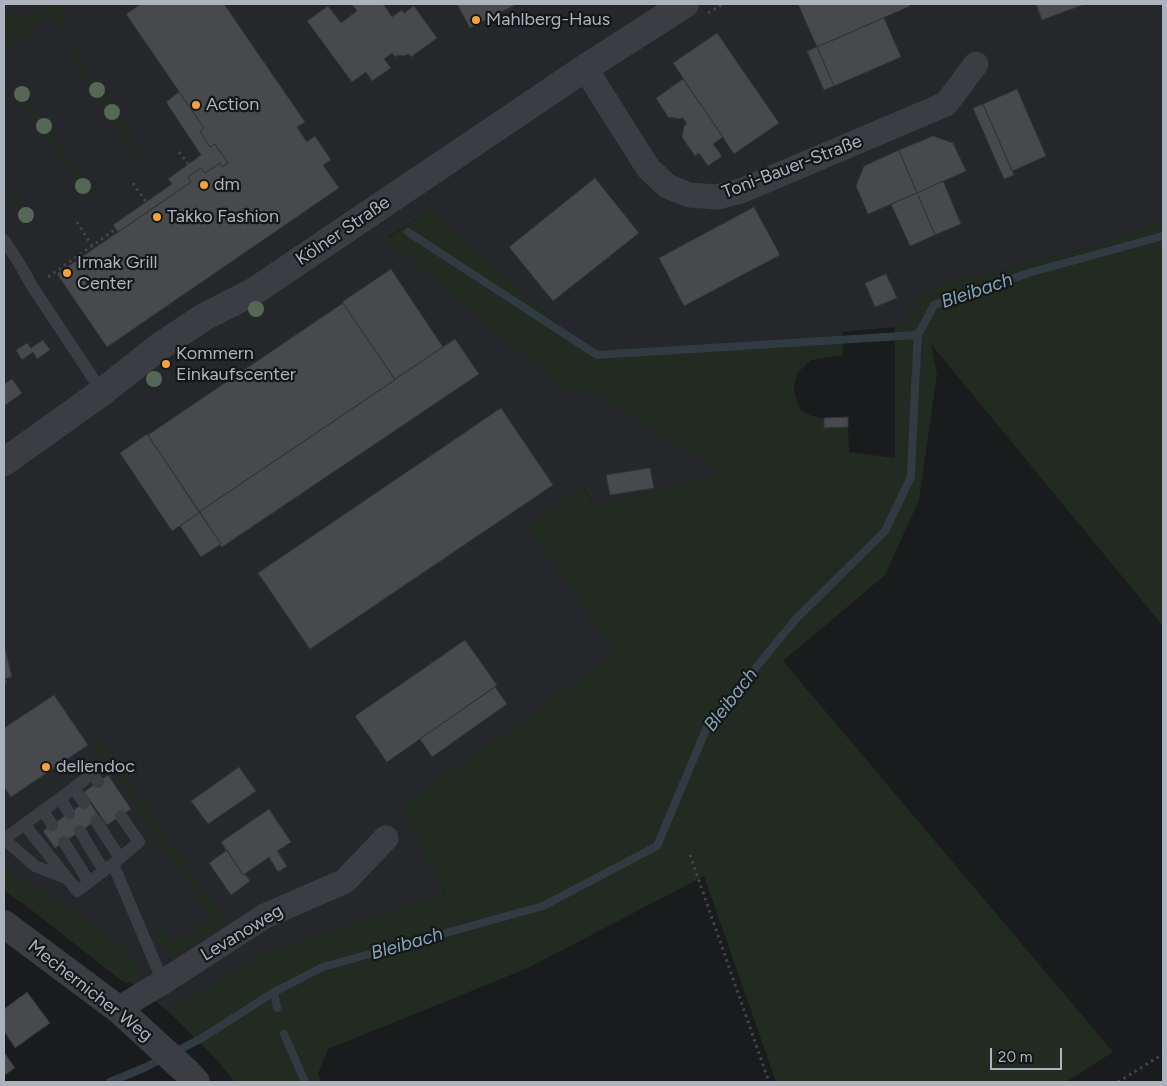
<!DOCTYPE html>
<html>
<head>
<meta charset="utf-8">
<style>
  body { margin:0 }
  #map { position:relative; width:1167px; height:1086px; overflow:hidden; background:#1a1b1d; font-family:Figtree,sans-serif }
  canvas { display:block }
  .frame { position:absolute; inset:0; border:5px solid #adb3bc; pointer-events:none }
  .scale { position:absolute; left:990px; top:1048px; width:72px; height:22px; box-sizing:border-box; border:2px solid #adb3bc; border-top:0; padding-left:6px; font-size:15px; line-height:18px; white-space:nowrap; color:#adb3bc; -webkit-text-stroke:4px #151618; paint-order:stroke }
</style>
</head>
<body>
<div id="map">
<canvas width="1167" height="1086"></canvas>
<div class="frame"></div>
<div class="scale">20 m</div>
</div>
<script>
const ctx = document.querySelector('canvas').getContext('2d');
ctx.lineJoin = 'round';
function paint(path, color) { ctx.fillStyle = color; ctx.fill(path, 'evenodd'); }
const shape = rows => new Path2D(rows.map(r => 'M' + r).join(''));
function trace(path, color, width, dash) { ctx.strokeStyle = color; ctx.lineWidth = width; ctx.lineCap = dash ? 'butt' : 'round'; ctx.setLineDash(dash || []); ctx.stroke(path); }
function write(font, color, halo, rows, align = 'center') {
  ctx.font = font + ' Figtree,sans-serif'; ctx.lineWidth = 4.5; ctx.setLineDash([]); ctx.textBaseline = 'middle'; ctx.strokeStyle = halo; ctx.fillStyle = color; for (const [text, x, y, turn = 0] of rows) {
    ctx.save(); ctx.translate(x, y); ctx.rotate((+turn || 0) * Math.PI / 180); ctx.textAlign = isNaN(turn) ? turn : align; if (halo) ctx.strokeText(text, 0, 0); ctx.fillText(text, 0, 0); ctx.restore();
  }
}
const built = shape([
  [4,4,1163,4,1163,221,1091,247,932,288,895,327,842,332,597,360,430,209,387,238,563,389,597,395,724,473,595,507,583,487,616,654,403,805,445,895,256,957,169,1012,4,886]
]);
const green = shape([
  [43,4,61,4,64,7,64,26,63,28,62,29,52,15,4,49,4,18,44,13],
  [74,52,144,156,140,160,69,55],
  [21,88,36,111,92,192,87,196,36,122,15,92],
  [4,178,38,229,34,232,4,187],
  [430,209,597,360,842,332,843,355,811,360,797,373,794,385,795,396,800,409,811,416,824,418,825,428,848,427,849,452,895,458,895,327,932,288,1091,247,1163,221,1163,626,931,344,937,374,919,500,885,575,783,661,1113,1052,1066,1082,776,1082,704,876,528,968,328,1049,318,1074,322,1082,235,1082,217,1060,169,1012,256,957,445,895,403,805,616,654,527,525,582,487,595,507,723,473,597,395,563,389,387,239],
  [100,738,226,923,171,959,153,931,161,925,173,942,212,917,157,837,147,843,146,842,146,840,155,834,104,758,88,745],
  [4,862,14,874,41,891,55,897,122,946,137,966,140,979,127,983,123,982,29,908,4,891]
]);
const stream = shape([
  [408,232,597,355,918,335],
  [274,992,277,1008],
  [284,1034,305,1082],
  [110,1082,146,1067,202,1038,274,992,323,967,543,906,657,846,707,727,795,620,885,531,911,477,915,387,918,335,934,305,1032,272,1163,236]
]);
const building = shape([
  [141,4,224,4,305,122,297,127,307,142,315,136,331,160,323,165,339,188,107,347,57,274,191,182,188,177,201,168,205,173,220,163,222,167,228,163,215,144,210,147,200,131,204,128,126,14,141,4],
  [352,4,383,4,392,17,402,10,404,13,414,6,437,38,411,57,409,54,403,56,398,55,395,57,392,53,384,59,391,68,372,81,366,72,352,82,307,21,328,6,341,23,357,11,352,4],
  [457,4,517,4,470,28,457,4],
  [798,4,910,4,910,6,817,47,798,4],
  [1036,4,1085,4,1042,20,1036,4],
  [884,18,901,57,834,86,817,47,884,18],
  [717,33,779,123,734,154,673,63,717,33],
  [817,47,834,86,824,90,807,51,817,47],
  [683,79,723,137,713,144,722,156,708,166,699,153,695,156,682,137,684,126,687,124,682,117,680,119,668,117,656,98,683,79],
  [1017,89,1046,156,1012,171,983,104,1017,89],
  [179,92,204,128,200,131,210,147,215,144,228,163,222,167,220,163,205,173,201,168,188,177,191,182,118,232,113,225,172,184,168,179,201,155,166,102,179,92],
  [983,104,1014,175,1004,179,973,108,983,104],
  [933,136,953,143,966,171,917,193,899,150,933,136],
  [899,150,917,193,868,214,856,186,864,166,899,150],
  [595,178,639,233,553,301,509,247,595,178],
  [943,181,961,224,935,235,917,193,943,181],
  [917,193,935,235,910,246,891,204,917,193],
  [754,207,780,255,684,306,659,258,754,207],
  [391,269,443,347,395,379,342,302,391,269],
  [886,274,897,298,875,307,865,283,886,274],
  [343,303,395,380,199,512,148,435,343,303],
  [455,339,479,374,222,547,220,545,221,544,199,512,455,339],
  [43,340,50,350,37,359,33,352,22,360,16,350,27,343,31,348,43,340],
  [12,379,22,393,4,406,4,384,12,379],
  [501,408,553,485,310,649,258,573,501,408],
  [848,417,848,427,824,428,824,418,848,417],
  [147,434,200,512,172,531,120,453,147,434],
  [650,468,654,488,610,495,606,475,650,468],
  [200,512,221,544,201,557,180,526,200,512],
  [465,640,497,685,387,762,355,716,465,640],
  [4,645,12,677,4,679,4,645],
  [495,687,507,704,432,757,420,739,495,687],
  [54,695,88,745,11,797,4,787,4,728,54,695],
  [239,767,256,791,208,824,191,801,239,767],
  [108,775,131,809,107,825,84,792,108,775],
  [88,800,100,818,55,848,43,831,88,800],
  [269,809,291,842,277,851,287,866,278,872,269,857,243,875,221,842,269,809],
  [227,850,243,875,245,874,250,881,231,895,209,863,227,850],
  [27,992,50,1023,15,1048,4,1031,4,1009,27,992],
  [4,1052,15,1068,5,1075,4,1072,4,1052]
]);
const path = shape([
  [708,13,723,4],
  [179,152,188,164],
  [133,183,146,202],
  [77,222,94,249],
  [48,277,116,229],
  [4,682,9,681],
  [690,855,769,1082],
  [1118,1082,1163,1054]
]);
const service = shape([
  [4,240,19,263,32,286,102,392],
  [98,782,92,774,74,788,4,839,35,866,68,879,77,891,113,864],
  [74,788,84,803],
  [60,798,69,813],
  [43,810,52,825],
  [121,816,139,842,113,864,163,982],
  [96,821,120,858],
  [24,824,68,879],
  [80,831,104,871],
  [64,842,89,882]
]);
const minor = shape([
  [585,68,648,168,667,186,689,195,717,197,741,191,946,104,976,64],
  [118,1009,163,982,265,916,345,881,386,838]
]);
const tertiary = shape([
  [4,462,102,392,159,347,204,317,253,292,585,68,685,4],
  [4,924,118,1009,187,1072,196,1082]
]);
const trees = [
  [97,90],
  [22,94],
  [112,112],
  [44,126],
  [83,186],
  [26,215],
  [256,309],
  [154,379]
];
const markers = [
  [476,20,5,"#f6a23a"],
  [196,105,5,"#f6a23a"],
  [204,185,5,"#f6a23a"],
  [157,217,5,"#f6a23a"],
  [67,273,5,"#f6a23a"],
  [166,364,5,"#f6a23a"],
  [46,767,5,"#f6a23a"]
];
const poiNames = [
  ["Mahlberg-Haus",486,20],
  ["Action",206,105],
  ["dm",214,185],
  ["Takko Fashion",167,217],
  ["Irmak Grill",77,263],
  ["Center",77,284],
  ["Kommern",176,354],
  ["Einkaufscenter",176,375],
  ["dellendoc",56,767]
];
const streetNames = [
  ["Toni-Bauer-Straße",792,167,-21],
  ["Kölner Straße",343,231,-34],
  ["Levanoweg",242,933,-31],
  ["Mechernicher Weg",90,991,38]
];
const waterNames = [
  ["Bleibach",977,291,-19],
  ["Bleibach",731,700,-52],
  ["Bleibach",407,944,-16]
];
paint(built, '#26272a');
paint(green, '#222b22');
trace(stream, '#303c42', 8);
paint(building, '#47494d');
trace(building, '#343539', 1);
trace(path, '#414449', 3, [2.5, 4]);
trace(service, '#3b3d42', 12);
trace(minor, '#3b3d42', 25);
trace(tertiary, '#3b3d42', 28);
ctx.fillStyle = '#556856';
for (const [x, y] of trees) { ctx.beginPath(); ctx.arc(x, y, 8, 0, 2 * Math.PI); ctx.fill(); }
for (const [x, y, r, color] of markers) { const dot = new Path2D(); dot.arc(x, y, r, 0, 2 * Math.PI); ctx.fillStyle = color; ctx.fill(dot); trace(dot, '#151618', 2); }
write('18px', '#adb3bc', '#151618', poiNames, 'left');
write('18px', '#adb3bc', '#151618', streetNames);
write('italic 19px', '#84a5b7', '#151618', waterNames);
</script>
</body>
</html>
